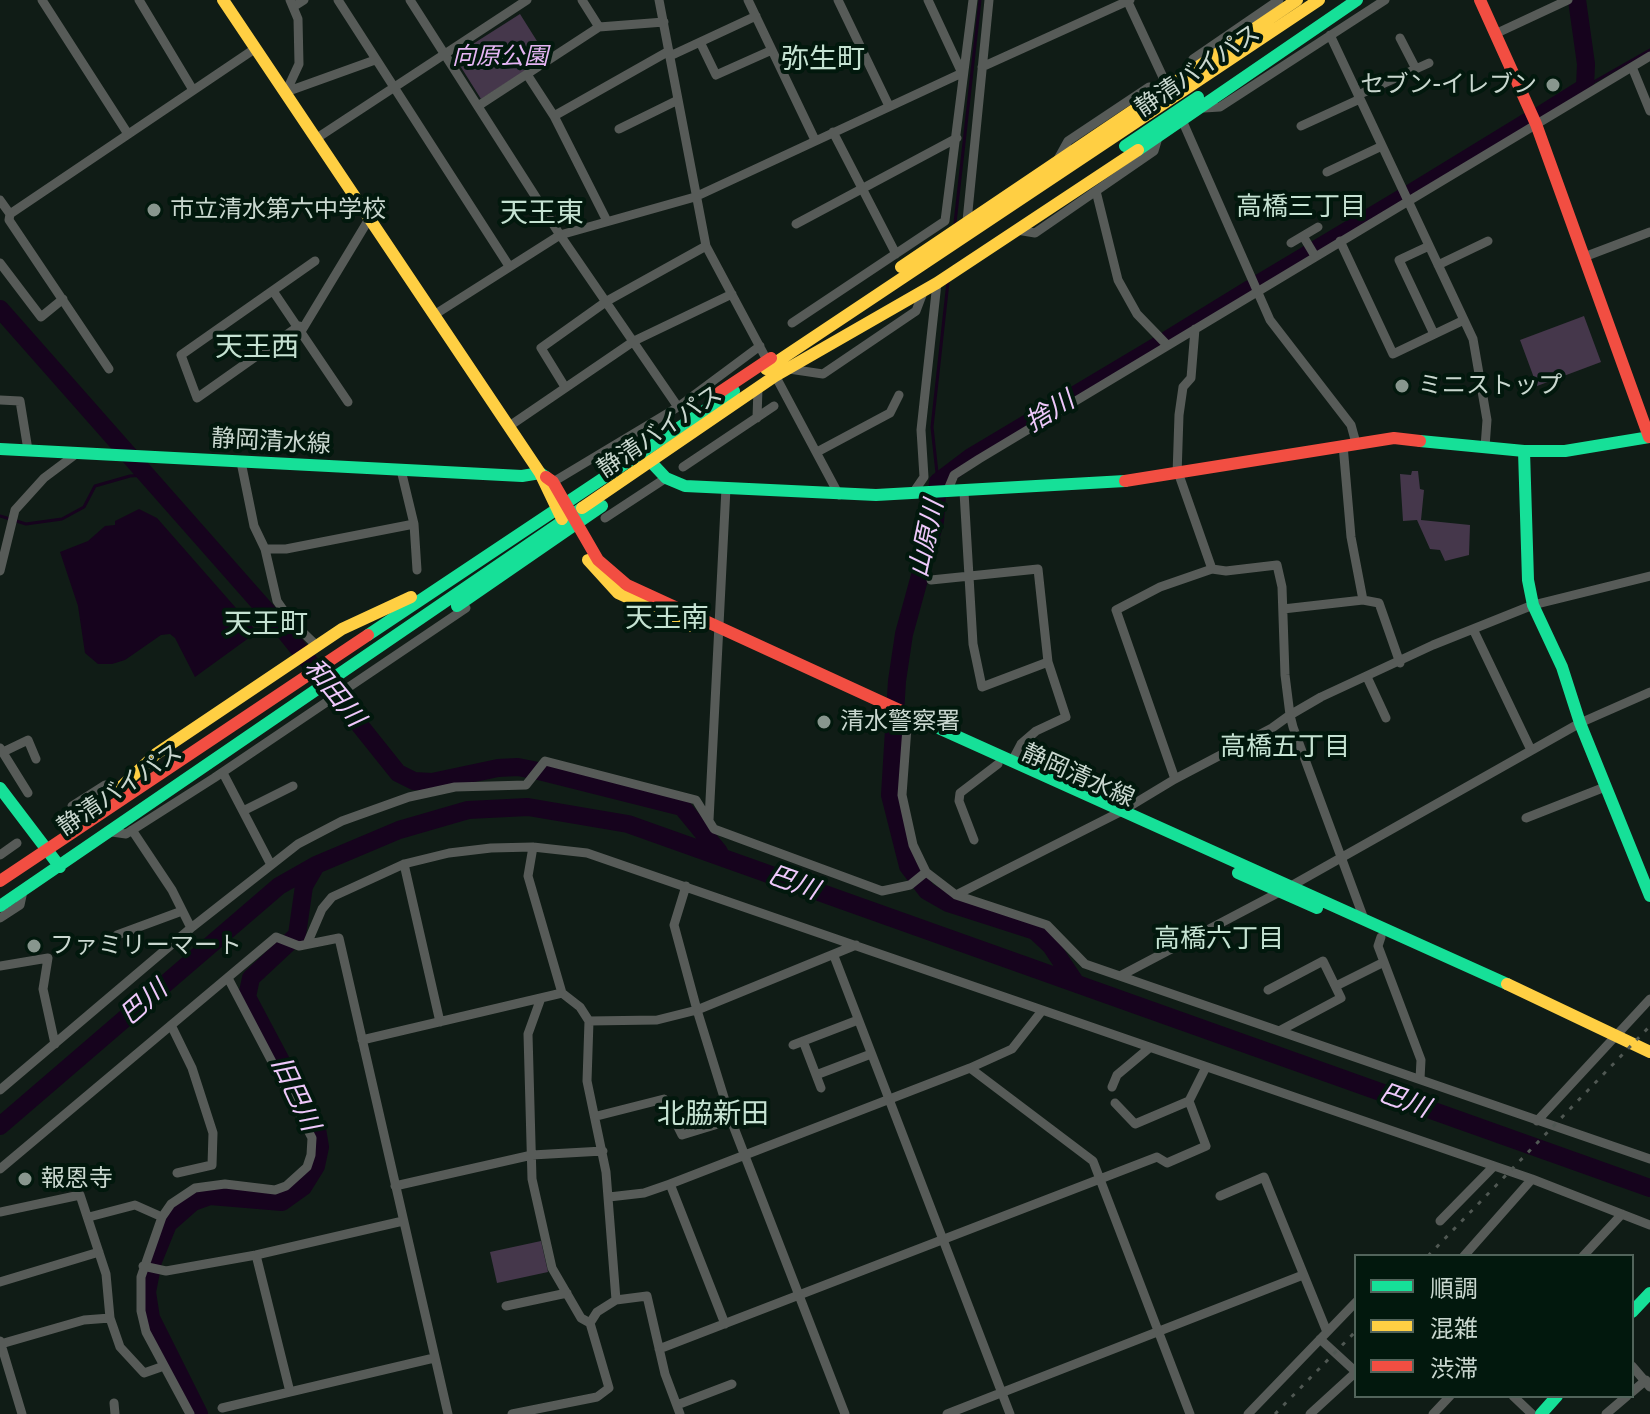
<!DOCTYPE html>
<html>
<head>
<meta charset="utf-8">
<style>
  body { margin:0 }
  #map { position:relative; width:1650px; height:1414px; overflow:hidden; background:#101c16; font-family:Literata,"Noto Sans JP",serif }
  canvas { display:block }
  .legend { position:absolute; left:1354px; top:1254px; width:280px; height:144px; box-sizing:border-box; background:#02180d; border:2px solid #52645b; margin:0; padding:10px 14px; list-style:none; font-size:24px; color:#c9d7cf }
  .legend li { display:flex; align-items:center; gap:16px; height:40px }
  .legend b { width:40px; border:2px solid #52645b }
</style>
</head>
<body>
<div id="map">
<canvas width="1650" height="1414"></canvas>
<ul class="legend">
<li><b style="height:10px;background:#16e098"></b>順調</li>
<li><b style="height:10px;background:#ffcf43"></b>混雑</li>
<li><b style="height:10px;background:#f24e42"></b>渋滞</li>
</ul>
</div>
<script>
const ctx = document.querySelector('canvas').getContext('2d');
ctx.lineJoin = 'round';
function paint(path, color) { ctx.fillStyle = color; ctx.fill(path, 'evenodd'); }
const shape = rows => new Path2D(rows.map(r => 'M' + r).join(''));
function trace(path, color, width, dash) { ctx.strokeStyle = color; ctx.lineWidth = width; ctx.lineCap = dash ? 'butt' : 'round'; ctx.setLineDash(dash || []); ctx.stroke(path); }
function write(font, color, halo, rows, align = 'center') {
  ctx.font = font + ' Literata,"Noto Sans JP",serif'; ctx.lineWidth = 8; ctx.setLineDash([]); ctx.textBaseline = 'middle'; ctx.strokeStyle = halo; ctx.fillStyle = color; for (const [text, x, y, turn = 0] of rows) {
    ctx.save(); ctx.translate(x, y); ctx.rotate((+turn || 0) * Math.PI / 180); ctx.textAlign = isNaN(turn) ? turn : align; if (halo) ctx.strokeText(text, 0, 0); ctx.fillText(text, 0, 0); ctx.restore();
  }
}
const green = shape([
  [520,14,547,57,481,99,454,56],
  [1584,316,1601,362,1537,386,1520,340],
  [1412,471,1418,471,1420,489,1424,490,1421,520,1470,525,1469,555,1445,561,1440,550,1430,549,1417,520,1403,521,1400,474,1411,475],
  [541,1241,548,1272,497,1283,490,1252]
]);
const water = shape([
  [139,509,157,518,257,632,195,677,175,638,170,634,161,635,125,660,112,664,98,664,85,653,78,606,60,552,88,541,105,526,115,525,115,521]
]);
const stream = shape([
  [1585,87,1650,50],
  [955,223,980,0],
  [938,482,932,427,948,282],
  [0,516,26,524,62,519,84,507,95,486,130,476,148,475]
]);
const river = shape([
  [1542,114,1585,87,1586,64,1577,0],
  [1411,193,1527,122],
  [1258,284,1402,198],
  [0,309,286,633,398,773,414,781,432,782,498,768,518,767,543,772,682,807,719,852],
  [1167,340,1250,289],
  [1075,982,1051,946,1035,931,948,903,927,891,908,866,890,795,897,681,904,634,935,521,938,482,971,457,1162,343],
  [0,1126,279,886,316,865,399,830,468,810,528,807,628,824,1650,1188],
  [199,1414,151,1318,147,1292,153,1261,168,1224,193,1202,210,1196,282,1202,303,1187,316,1166,320,1147,317,1129,247,997,251,978,297,935,304,886,315,867]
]);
const street = shape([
  [42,0,128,134],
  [139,0,193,90],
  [290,0,298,19,299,64,286,92,375,60],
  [338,0,509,266],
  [410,0,560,235,678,407],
  [582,0,599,27],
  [659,0,706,246,839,495],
  [748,0,815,140],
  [838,0,889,106],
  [1127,0,1168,88],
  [293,7,304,0],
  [1495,34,1568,0],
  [1330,35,1473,339,1487,420,1485,447],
  [1400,38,1416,69],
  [700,42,716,75,772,50],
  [670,56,756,16],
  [982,67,1130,0],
  [1632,67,1650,111],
  [1186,71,1193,59,1279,0],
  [528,76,554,116,607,221],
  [1358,95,1429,63],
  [478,106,599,27,664,22],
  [1204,108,1220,107,1385,0],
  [554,116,669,51],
  [1182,120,1270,320,1351,425,1356,443],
  [1301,126,1360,99],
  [619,129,678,100],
  [833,132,896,254],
  [317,138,527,0],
  [1057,161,1068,141,1149,87],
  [1327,172,1382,146],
  [1096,191,1118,280,1137,314,1167,345],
  [0,200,10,214,256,48],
  [10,214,9,220,109,369],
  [967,221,989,0],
  [796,224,957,138],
  [1017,230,1035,233,1154,151,1157,141],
  [1303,236,1315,256],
  [1340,241,1393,354,1464,320],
  [1291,243,1318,227],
  [1429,246,1399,260,1434,334],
  [1584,257,1650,232],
  [0,263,41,317,63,299],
  [1438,265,1488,241],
  [273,291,348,402],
  [434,315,560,235,695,197,962,73,928,0],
  [792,323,945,221,973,0],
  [299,326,197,398,181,355,315,261],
  [302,330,369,219],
  [789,369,823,374,916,311,924,290],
  [565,387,541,348,607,301,706,246],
  [0,400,20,401,28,450],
  [757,418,758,388],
  [508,427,634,341,732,294],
  [1343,445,1351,537,1363,600],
  [817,452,890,413,899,395],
  [241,462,254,526,265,549,277,601,291,621,317,646],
  [683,467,774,406],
  [401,470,414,524,417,570],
  [1177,475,1179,415,1183,387,1191,378,1195,329],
  [1179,475,1212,569],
  [553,482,678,407,760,346],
  [947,492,954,475,979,459,1650,56],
  [964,492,973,644,982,687,1048,662],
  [913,493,924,477,921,430,937,283],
  [605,518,666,478],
  [265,549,286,549,414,524],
  [0,571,15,510,44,478,76,454],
  [931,580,1038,569,1048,662,1066,717,1036,731,1021,744,1012,761],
  [1283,609,1363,600,1379,603,1400,663],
  [1473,629,1531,750],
  [1367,677,1386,718],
  [908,714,902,795,913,845,926,872,956,895,1047,925,1085,964,1650,1159],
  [0,748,28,793],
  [3,752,28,740,36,759],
  [223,773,270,863],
  [72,806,105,785,122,786],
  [243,811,293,786],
  [1526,818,1605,787],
  [709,820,726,488],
  [132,830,172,890,191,928],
  [112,832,126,834,214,778,466,608],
  [974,840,959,801,960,793,998,764],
  [533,847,528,876,562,993],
  [0,855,17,843],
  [404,864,440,1022],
  [686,886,674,925,697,1010,731,1120,845,1414],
  [956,895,1122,811,1175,779],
  [0,918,20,905,23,891],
  [1364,919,1293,727,1290,715,1285,675,1282,587,1277,565,1226,571,1212,569,1160,587,1116,610,1175,779,1272,728,1290,715,1321,697,1433,645,1533,605,1650,576],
  [117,935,182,911],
  [1381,937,1378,946,1421,1060,1420,1079],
  [307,944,322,909,332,897,404,864,449,853,491,848,533,847,587,853,1532,1179,1650,1225],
  [834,956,1010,1414],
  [0,966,48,958,43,989,55,1044],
  [1120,976,1291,886,1580,723,1650,692],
  [1336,986,1384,962],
  [1268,990,1323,961,1341,998,1281,1030],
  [589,1021,657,1020,697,1010,856,945],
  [171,1025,192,1068,213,1133,212,1165,177,1173],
  [362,1040,562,993,580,1007,589,1021,587,1081,606,1172,616,1300,647,1296,665,1374,680,1414],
  [803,1041,821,1088],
  [793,1045,858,1020],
  [970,1068,1012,1049,1041,1012],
  [816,1075,871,1054],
  [1112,1087,1117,1075,1148,1049],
  [0,1090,191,928,298,844,342,821,409,797,455,787,526,785,545,761,696,800,714,829,882,891,910,885,926,872],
  [1115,1103,1135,1124,1189,1101],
  [597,1116,664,1099,682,1135,731,1120],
  [1537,1121,1650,999],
  [0,1169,276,937,299,946,339,938,448,1414],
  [670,1184,725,1324],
  [395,1186,532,1155,603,1151],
  [1220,1196,1264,1177,1327,1332],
  [609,1197,644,1193,670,1184,970,1068,1093,1161,1190,1414],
  [0,1212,80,1195,106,1274,110,1318,84,1320,1,1344],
  [89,1217,135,1205,162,1217],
  [1440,1221,1492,1168],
  [256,1255,290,1392],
  [1464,1256,1532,1179],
  [1583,1256,1622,1214],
  [143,1266,166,1271,256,1255,403,1221],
  [0,1282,99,1252],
  [506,1306,567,1293],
  [110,1318,120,1347,144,1373,164,1366],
  [590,1323,597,1312,616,1300],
  [1320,1339,1356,1372],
  [0,1341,22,1414],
  [659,1349,1157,1157,1167,1163,1206,1146,1189,1101,1205,1069],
  [1632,1366,1650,1387],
  [1632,1392,1646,1380],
  [1513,1396,1532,1414],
  [114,1403,115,1414],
  [677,1405,732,1384],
  [222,1408,434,1358],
  [190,1414,146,1332,141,1311,141,1277,162,1217,171,1204,195,1188,225,1184,275,1190,286,1186,307,1167,311,1155,312,1138,228,978],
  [512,1414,597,1397,609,1388,590,1323,581,1318,552,1268,532,1179,528,1034,541,998],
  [947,1414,1303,1275],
  [1248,1414,1356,1302],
  [1310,1414,1356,1372],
  [1433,1414,1450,1396],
  [1606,1414,1627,1396]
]);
const fast = shape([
  [1125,146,1198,97],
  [1138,150,1357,0],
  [1420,441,1524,451,1565,451,1650,437],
  [0,449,522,476,540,473,546,477],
  [1524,451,1528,580,1533,605,1562,667,1580,723,1650,896],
  [650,461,666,478,685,486,876,495,1125,481],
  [457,606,602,506],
  [368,635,734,391],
  [934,726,1507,984],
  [0,788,60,867],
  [1238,873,1317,908],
  [0,906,582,508],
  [1632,1312,1650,1293],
  [1541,1414,1557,1396]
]);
const slow = shape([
  [223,0,540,473],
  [901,267,1297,0],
  [766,369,1319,0],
  [540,473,562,519],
  [582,508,775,376,937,283,1138,150],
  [588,560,618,593,690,626],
  [122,786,156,754,342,629,411,597],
  [1507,984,1650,1052]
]);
const jam = shape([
  [1480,0,1536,124,1649,437],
  [720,392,771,358],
  [546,477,553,482,598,560,627,585,934,726],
  [1125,481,1394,438,1420,441],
  [0,881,368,635]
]);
const rail = shape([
  [1428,1256,1650,1026],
  [1275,1414,1356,1331]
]);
const markers = [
  [1553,85,8,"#88968e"],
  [154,210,8,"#88968e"],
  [1402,386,8,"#88968e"],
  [824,722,8,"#88968e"],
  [34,946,8,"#88968e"],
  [25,1179,8,"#88968e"]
];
const parkNames = [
  ["向原公園",500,57]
];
const streetNames = [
  ["静清バイパス",1198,71,-34],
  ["静清バイパス",660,432,-34],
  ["静岡清水線",271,442,3],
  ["静岡清水線",1078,776,24],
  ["静清バイパス",120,790,-34]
];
const poiNames = [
  ["セブン-イレブン",1537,85,"right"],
  ["市立清水第六中学校",170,210],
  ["ミニストップ",1418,386],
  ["清水警察署",840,722],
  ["ファミリーマート",50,946],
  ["報恩寺",41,1179]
];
const neighbourhoodNames = [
  ["高橋三丁目",1301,207],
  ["高橋五丁目",1285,747],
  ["高橋六丁目",1219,939]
];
const waterNames = [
  ["捨川",1050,412,-32],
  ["山原川",927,539,-78],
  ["和田川",334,693,51],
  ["巴川",793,883,20],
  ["巴川",144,1003,-41],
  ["旧巴川",295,1094,65],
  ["巴川",1404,1101,20]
];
const quarterNames = [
  ["弥生町",823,60],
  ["天王東",542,214],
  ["天王西",257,348],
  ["天王南",667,619],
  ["天王町",266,625],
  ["北脇新田",713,1115]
];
paint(green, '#45374b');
paint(water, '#16031d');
trace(stream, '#16031d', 3);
trace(river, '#16031d', 18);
trace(street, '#575b58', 9);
trace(fast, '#16e098', 12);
trace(slow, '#ffcf43', 12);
trace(jam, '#f24e42', 12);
trace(rail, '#505853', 3, [4, 8]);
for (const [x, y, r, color] of markers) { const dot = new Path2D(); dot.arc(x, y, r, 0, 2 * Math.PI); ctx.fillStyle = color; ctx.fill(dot); trace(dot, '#02180d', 3); }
write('italic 24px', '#e5b5f4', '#02180d', parkNames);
write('24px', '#c9d7cf', '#02180d', streetNames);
write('24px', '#c9d7cf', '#02180d', poiNames, 'left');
write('26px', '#c5e2d2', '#02180d', neighbourhoodNames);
write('italic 26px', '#efc9fc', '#02180d', waterNames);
write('28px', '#c5e2d2', '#02180d', quarterNames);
</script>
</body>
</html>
